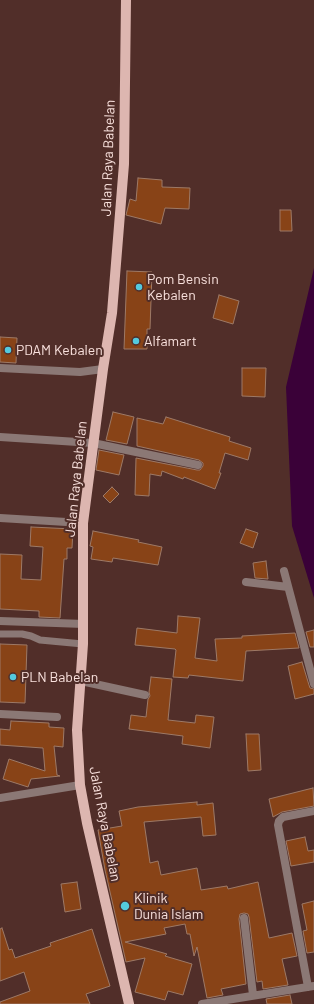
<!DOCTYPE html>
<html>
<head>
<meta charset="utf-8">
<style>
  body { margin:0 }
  canvas { display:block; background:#512e29 }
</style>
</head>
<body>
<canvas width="314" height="1004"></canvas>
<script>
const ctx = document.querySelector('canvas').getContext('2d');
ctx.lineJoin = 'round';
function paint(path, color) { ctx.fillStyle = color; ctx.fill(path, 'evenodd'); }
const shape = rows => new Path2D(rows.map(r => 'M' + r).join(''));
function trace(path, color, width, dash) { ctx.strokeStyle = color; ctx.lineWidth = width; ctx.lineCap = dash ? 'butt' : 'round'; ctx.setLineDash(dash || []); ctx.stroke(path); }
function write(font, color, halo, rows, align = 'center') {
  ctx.font = font + ' Barlow,sans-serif'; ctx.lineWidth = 4; ctx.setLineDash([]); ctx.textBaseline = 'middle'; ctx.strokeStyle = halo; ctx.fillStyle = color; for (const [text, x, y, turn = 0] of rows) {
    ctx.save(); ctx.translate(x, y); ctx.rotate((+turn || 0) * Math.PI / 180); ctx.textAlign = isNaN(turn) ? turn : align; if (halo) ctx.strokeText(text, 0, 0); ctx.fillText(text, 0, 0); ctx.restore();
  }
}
const water = shape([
  [314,268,314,598,292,526,286,387]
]);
const building = shape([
  [138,178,162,180,162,187,190,188,189,209,165,208,161,224,126,215,130,199,136,201,138,178],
  [280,210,291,210,292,231,280,231,280,210],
  [127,271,152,272,150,329,147,329,147,349,124,349,127,271],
  [219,295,239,301,233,324,213,318,219,295],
  [0,337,17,338,16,363,0,362,0,337],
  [242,368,266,368,265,397,242,396,242,368],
  [113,412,134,417,127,444,106,440,113,412],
  [166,417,230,437,229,441,251,448,248,460,225,453,219,473,221,473,215,489,184,477,183,479,162,471,161,476,150,474,149,496,135,495,136,458,197,470,200,470,203,466,203,463,199,460,137,446,137,418,163,424,166,417],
  [99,450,124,455,119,475,96,470,99,450],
  [112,487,119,494,110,503,103,496,112,487],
  [31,527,73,529,72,548,67,548,67,559,64,559,60,618,39,617,39,611,0,609,0,554,22,555,21,579,41,580,43,547,30,546,31,527],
  [246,529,258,533,253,548,240,543,246,529],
  [93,531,139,540,138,542,162,547,158,565,113,558,112,562,91,559,93,547,90,546,93,531],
  [266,561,268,579,255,578,253,563,266,561],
  [178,616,200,618,195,658,217,661,215,639,242,638,242,636,295,633,299,648,246,651,243,681,189,675,188,678,173,677,176,650,175,649,135,645,137,628,177,633,178,616],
  [314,630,314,647,310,647,306,632,314,630],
  [0,644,27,645,25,703,0,702,0,644],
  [302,662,309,685,310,688,314,689,314,694,295,699,288,666,302,662],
  [151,677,172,679,168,720,195,723,196,715,214,717,210,748,182,744,183,736,129,729,131,715,146,717,148,699,150,696,149,692,151,677],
  [11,721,49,723,49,727,64,728,63,747,54,746,57,775,60,776,31,779,28,787,3,779,9,759,45,771,43,748,0,745,0,729,10,730,11,721],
  [246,734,259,734,261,770,248,771,246,734],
  [313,788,314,806,282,812,273,817,269,799,313,788],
  [197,802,197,805,213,803,216,835,203,836,201,817,144,822,150,863,158,861,161,875,197,868,201,890,227,886,228,889,258,882,269,938,292,933,297,956,282,959,288,985,263,989,262,981,257,982,249,917,248,914,244,913,240,914,239,919,246,984,221,989,223,995,207,998,197,947,194,956,190,934,187,934,185,924,164,928,166,934,125,942,167,954,165,956,192,964,183,995,168,991,165,1000,135,992,145,958,126,962,105,870,98,830,122,826,119,811,138,807,197,802],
  [305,837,308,851,314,850,314,862,291,866,286,841,305,837],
  [77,882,81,909,65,912,61,884,77,882],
  [314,901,314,952,307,953,303,931,307,930,302,904,314,901],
  [2,928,9,950,12,949,15,958,51,946,50,943,92,929,110,986,86,994,90,1004,0,1004,0,1002,30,991,24,972,0,981,0,929,2,928],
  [290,995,292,1004,267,1004,266,999,290,995]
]);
const lane = shape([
  [0,634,22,634,31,636,40,640,83,644]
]);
const street = shape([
  [0,368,80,372,103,369],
  [0,437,93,443,198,465],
  [0,518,83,523],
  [284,571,314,684],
  [246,582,288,587],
  [0,621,84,624],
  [81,681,145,695],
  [0,714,57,717],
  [0,798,80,785],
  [244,918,253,995],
  [308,987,278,825,279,821,283,817,314,811],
  [202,1004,314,986]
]);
const primary = shape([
  [126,0,124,164,112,313,103,369,83,523,83,644,77,730,80,785,87,823,129,1004]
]);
const markers = [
  [139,287,4,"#54cadd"],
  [136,341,4,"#54cadd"],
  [8,350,4,"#54cadd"],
  [13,677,4,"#54cadd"],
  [125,906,5,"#54cadd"]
];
const streetNames = [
  ["Jalan Raya Babelan",108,158,-88],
  ["Jalan Raya Babelan",76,479,-84],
  ["Jalan Raya Babelan",105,824,79]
];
const poiNames = [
  ["Pom Bensin",147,279],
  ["Kebalen",147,295],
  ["Alfamart",144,341],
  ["PDAM Kebalen",16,350],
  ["PLN Babelan",21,677],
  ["Klinik",134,898],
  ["Dunia Islam",134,914]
];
paint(water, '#3a0138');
paint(building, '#884317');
trace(building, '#9d7966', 1);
trace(lane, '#8b7875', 7);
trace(street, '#8b7875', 8);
trace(primary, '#ddb6b0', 10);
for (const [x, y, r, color] of markers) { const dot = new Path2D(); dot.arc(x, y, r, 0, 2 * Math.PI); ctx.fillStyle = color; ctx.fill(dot); trace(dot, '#512e29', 1.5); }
write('14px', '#f9e1dd', '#512e29', streetNames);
write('14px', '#f9e1dd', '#512e29', poiNames, 'left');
</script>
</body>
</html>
